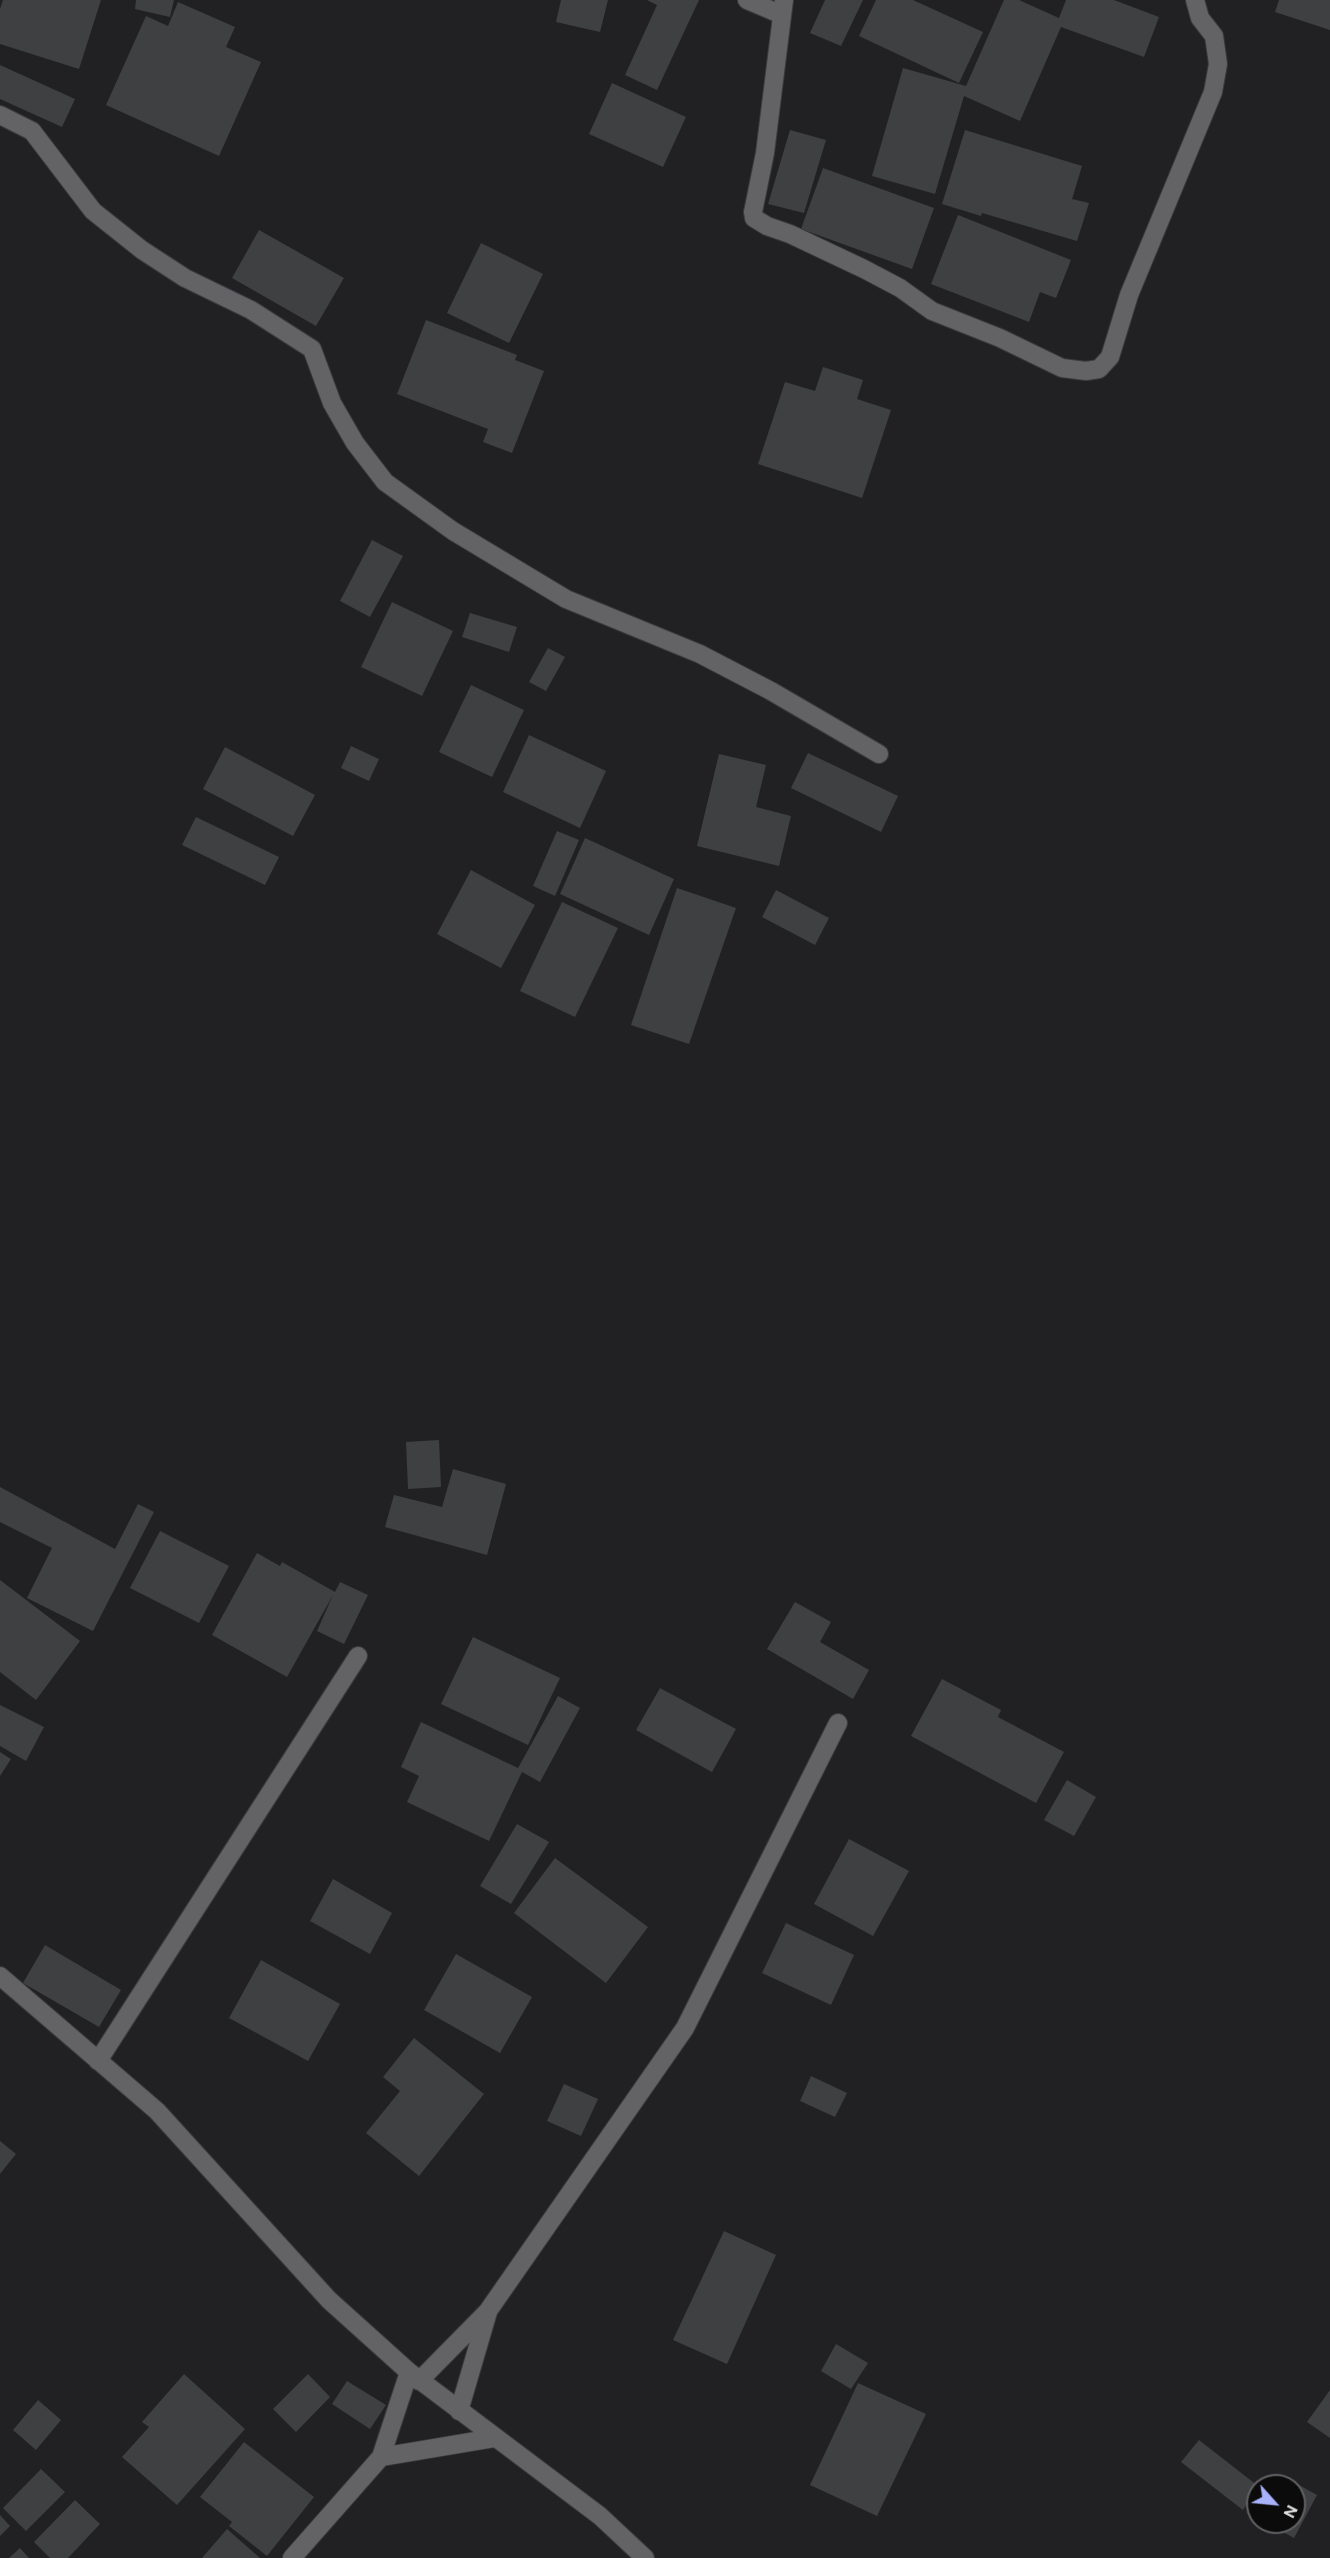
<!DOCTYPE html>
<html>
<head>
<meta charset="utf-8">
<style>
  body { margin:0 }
  #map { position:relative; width:1330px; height:2558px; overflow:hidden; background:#212124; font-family:"DM Sans",sans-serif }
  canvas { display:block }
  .north { position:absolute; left:1246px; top:2474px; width:60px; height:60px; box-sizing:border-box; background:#0b0b0c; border:2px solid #616163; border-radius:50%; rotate:117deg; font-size:16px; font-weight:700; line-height:24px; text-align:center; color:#e3e3e5 }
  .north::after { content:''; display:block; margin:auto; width:21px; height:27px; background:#a7b1fc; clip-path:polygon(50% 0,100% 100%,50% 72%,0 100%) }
</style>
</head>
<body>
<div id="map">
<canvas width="1330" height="2558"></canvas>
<div class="north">N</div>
</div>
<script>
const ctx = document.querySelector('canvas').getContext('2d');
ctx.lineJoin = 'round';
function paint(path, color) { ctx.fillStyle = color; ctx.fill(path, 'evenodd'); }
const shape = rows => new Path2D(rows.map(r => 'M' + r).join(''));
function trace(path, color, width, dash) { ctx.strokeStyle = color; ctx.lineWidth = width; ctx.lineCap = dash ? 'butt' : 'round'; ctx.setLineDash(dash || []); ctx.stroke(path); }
const building = shape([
  [3,0,101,0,79,69,0,44,0,9],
  [136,0,174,0,170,17,135,9],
  [561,0,608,0,600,32,556,22],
  [647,0,699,0,657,90,625,75,657,5],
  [825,0,863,0,841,46,810,33],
  [876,0,913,0,983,32,959,83,859,36],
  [1004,0,1019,0,1059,18,1066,0,1114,0,1159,17,1144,57,1061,27,1020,121,964,96,935,194,872,176,903,68,966,86],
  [1279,0,1330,0,1330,30,1275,12],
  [178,2,235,27,226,47,261,62,219,156,106,105,146,16,168,26],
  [0,65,75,99,62,127,0,99],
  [612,83,686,117,663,167,589,134],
  [790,130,826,140,804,213,768,204],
  [965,130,1082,166,1072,199,1089,203,1077,241,982,213,981,216,942,204],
  [823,168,934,208,912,269,801,229],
  [958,215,1071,260,1056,298,1040,292,1029,322,931,284],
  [259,230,344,278,316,326,232,278],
  [481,243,543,274,509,343,447,313],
  [426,320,517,355,515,360,544,371,512,453,483,442,488,429,397,394],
  [823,367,863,380,857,399,891,410,862,498,758,464,785,382,815,391],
  [372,540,403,556,370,617,340,601],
  [392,602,453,631,422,696,361,667],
  [470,613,517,627,509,652,462,637],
  [548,648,565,657,546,691,529,682],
  [471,685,524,710,492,777,439,752],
  [529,735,606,771,580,828,503,792],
  [351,746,379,759,369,781,341,768],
  [225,747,315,795,293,836,203,789],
  [808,753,898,796,881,832,791,788],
  [719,754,766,765,756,807,791,816,779,866,697,846],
  [196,817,279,857,265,885,182,845],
  [557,831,579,840,555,896,533,886],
  [585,838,674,879,649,935,560,894],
  [471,870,535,905,501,968,437,934],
  [677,888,736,908,689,1044,631,1025],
  [776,890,829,918,815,945,762,917],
  [562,902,618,928,575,1017,520,991],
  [439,1440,441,1487,408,1489,406,1442],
  [453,1469,506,1484,487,1555,385,1527,394,1495,442,1507],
  [0,1487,115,1549,138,1504,154,1512,93,1631,27,1598,52,1548,0,1522],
  [160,1531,229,1566,199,1623,130,1588],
  [257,1553,280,1566,282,1562,335,1592,340,1582,368,1595,344,1644,317,1631,333,1595,287,1677,212,1635],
  [0,1580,80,1641,36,1700,0,1672],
  [795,1602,831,1622,820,1642,869,1670,853,1699,767,1649],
  [473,1637,560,1678,528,1745,441,1704],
  [942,1679,1001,1710,998,1717,1064,1752,1036,1803,911,1736],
  [660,1688,736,1729,712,1772,636,1730],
  [558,1696,580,1708,540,1782,522,1772,489,1841,407,1802,419,1776,401,1767,421,1722,518,1768],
  [0,1705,44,1727,26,1761,0,1746],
  [0,1752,11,1759,0,1776],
  [1067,1780,1096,1797,1074,1836,1044,1820],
  [517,1824,549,1842,511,1904,480,1886],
  [849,1839,909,1871,873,1936,814,1904],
  [555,1858,648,1927,606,1983,514,1913],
  [333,1879,392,1913,370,1954,310,1921],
  [786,1923,854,1955,831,2005,762,1973],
  [45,1945,121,1990,99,2027,23,1983],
  [456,1954,532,1997,500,2053,424,2010],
  [261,1960,340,2004,308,2061,229,2018],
  [414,2038,484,2094,419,2176,366,2133,400,2091,383,2077],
  [811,2076,847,2093,835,2117,800,2101],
  [564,2084,598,2099,581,2136,547,2121],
  [0,2141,16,2154,0,2174],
  [724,2231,776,2255,727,2364,673,2340],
  [836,2344,868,2363,851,2389,821,2371],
  [184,2374,245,2429,177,2505,122,2457,149,2427,142,2422],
  [308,2374,330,2397,296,2432,273,2409],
  [347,2381,386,2405,370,2429,332,2404],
  [858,2383,926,2414,877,2516,810,2485],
  [1330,2390,1330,2438,1307,2422],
  [38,2400,61,2420,36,2450,13,2430],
  [1199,2440,1258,2486,1243,2510,1181,2462],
  [244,2442,314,2497,267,2556,229,2526,232,2522,200,2497],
  [41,2469,65,2492,26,2531,3,2508],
  [1281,2475,1317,2495,1294,2538,1265,2522,1294,2522,1294,2486,1275,2486],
  [75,2500,100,2524,68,2558,50,2558,34,2542],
  [0,2515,10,2526,0,2536],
  [227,2529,260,2558,202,2558],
  [20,2548,29,2558,9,2558]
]);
const minor = shape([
  [747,0,780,14],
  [784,0,765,153,753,212,754,218,767,226,790,234,864,269,900,288,932,311,1000,338,1062,368,1086,371,1099,369,1110,357,1129,295,1213,92,1218,64,1214,36,1200,18,1195,0],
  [0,115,32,131,93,211,142,250,185,278,251,310,312,349,332,403,355,443,385,482,453,531,566,599,700,654,771,691,879,754],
  [0,1976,157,2111,329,2300,409,2372,600,2516,645,2558],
  [98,2061,358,1656],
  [419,2381,488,2311,685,2028,838,1723],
  [459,2411,488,2312],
  [381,2457,494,2438],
  [292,2558,381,2457,409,2372]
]);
paint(building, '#3f4042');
trace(minor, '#3a3b3d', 20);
trace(minor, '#636366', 18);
</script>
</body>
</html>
